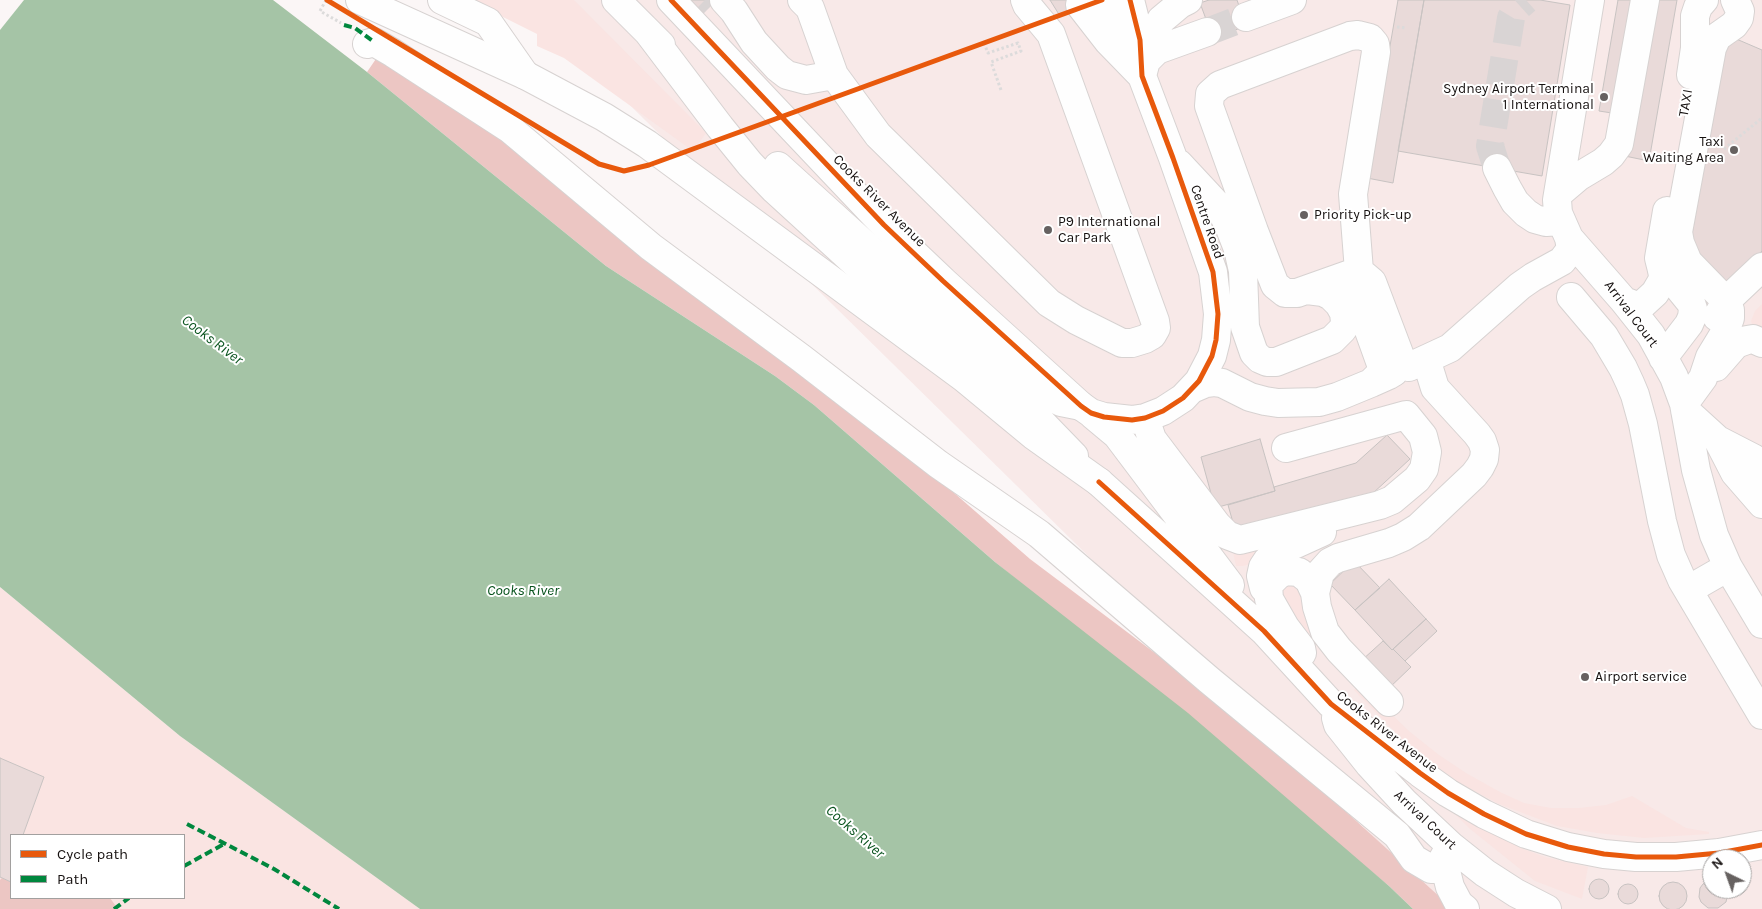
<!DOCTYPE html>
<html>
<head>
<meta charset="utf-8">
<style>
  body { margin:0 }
  #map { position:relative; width:1762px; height:909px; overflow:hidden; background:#fbf6f6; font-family:Karla,sans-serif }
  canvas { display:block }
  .legend { position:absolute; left:10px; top:834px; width:175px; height:65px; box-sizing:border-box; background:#fff; border:1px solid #a2a09f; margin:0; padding:6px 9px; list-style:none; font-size:15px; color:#161110 }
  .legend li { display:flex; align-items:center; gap:10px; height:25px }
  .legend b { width:25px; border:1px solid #a2a09f }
  .north { position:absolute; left:1702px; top:849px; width:50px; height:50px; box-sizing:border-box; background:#fff; border:1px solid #a2a09f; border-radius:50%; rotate:318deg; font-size:14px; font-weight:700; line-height:20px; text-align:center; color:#161110 }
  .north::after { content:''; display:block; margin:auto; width:18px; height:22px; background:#666160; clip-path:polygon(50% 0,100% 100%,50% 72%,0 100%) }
</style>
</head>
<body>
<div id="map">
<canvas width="1762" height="909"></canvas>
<ul class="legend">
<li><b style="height:6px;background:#e8590c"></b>Cycle path</li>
<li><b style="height:6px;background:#00873e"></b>Path</li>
</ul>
<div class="north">N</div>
</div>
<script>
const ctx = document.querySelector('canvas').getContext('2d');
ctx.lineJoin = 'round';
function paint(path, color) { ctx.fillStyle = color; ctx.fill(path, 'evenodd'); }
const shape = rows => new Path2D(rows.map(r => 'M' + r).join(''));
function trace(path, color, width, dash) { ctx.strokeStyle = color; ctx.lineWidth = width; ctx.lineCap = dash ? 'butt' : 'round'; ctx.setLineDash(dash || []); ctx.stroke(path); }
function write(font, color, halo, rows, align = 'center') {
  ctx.font = font + ' Karla,sans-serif'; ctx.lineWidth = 4; ctx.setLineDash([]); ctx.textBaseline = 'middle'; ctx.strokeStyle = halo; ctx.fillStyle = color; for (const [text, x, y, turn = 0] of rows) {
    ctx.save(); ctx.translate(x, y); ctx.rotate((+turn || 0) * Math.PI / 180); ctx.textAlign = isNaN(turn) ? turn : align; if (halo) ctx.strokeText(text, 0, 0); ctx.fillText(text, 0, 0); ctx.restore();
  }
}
const built = shape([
  [523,0,1762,0,1762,909,1447,909],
  [1712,859,1742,859,1742,889,1712,889]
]);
const green = shape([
  [469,0,574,0,706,133,693,151,564,58,537,46,537,34],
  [1762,304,1762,336,1753,326,1751,321,1755,311],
  [1266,541,1255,563,1243,566,1236,566,1232,547],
  [1296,579,1314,631,1301,637,1280,598,1281,586],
  [0,587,180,736,420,909,0,909],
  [11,835,184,835,184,898,11,898],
  [1360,684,1410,732,1439,755,1466,773,1500,792,1524,803,1551,808,1579,808,1606,805,1632,796,1686,828,1709,832,1709,834,1644,838,1597,833,1557,826,1499,804,1459,783,1431,763,1402,739,1354,690],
  [1448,807,1519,841,1518,847,1545,857,1588,867,1582,899,1535,881,1469,828]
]);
const forest = shape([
  [380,53,515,149,844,397,1030,559,1252,726,1453,909,1413,909,1389,886,995,562,814,405,775,376,606,266,367,72],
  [2,878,11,882,11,898,110,898,118,909,0,909,0,880]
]);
const water = shape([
  [0,0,273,0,367,72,606,266,775,376,814,405,995,562,1188,713,1389,886,1413,909,420,909,180,736,0,587]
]);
const pier = shape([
  [0,0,24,0,0,30]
]);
const building = shape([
  [688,0,714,0,701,13,688,0],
  [1050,0,1085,0,1060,16,1050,0],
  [1209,0,1237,0,1246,26,1213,38,1200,3,1209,0],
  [1398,0,1424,0,1393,183,1367,178,1398,0],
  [1424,0,1540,0,1570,5,1542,176,1398,151,1424,0],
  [1618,0,1631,0,1612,113,1599,111,1618,0],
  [1647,0,1677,0,1649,161,1620,155,1647,0],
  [1727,35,1762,50,1762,251,1726,285,1689,251,1727,35],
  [1387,435,1410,459,1372,494,1236,533,1228,505,1275,491,1274,487,1356,463,1387,435],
  [1260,439,1275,491,1215,508,1201,457,1260,439],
  [1354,561,1380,588,1355,610,1330,584,1354,561],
  [1389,579,1426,619,1392,650,1355,610,1389,579],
  [1426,619,1437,631,1405,661,1393,649,1426,619],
  [1383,641,1392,650,1393,649,1411,667,1387,690,1361,661,1383,641],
  [0,758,44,777,23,835,11,835,11,882,0,877,0,758],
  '1589 889a10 10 0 1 1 20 0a10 10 0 1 1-20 0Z',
  [1711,880,1712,889,1727,889,1728,892,1726,902,1718,908,1708,908,1701,902,1699,897,1700,888,1703,884,1711,880],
  '1659 896a14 14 0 1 1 28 0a14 14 0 1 1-28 0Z',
  '1618 894a10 10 0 1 1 20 0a10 10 0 1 1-20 0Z'
]);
const minorTunnel = shape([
  [705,0,711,6],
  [1207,32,1246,17],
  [1497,168,1490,146,1511,18,1517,8,1526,0]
]);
const path = shape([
  [326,0,320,11,341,23],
  [1397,27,1406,28],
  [984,43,988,53,1018,43,1021,51,991,62,1001,90],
  [1724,149,1762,118]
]);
const minor = shape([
  [442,0,488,22,525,75],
  [671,0,884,225,943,281,1081,406,1091,413,1104,417,1132,420,1145,418,1163,411,1183,398,1199,381,1212,356,1216,340,1218,314,1213,272,1173,158,1142,76,1140,40,1130,0],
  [724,0,734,11,754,42,778,68,787,75,806,80,834,75],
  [802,0,810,8,834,75,878,135,1049,303,1076,320,1122,343,1132,343,1145,339,1152,335,1156,328,1155,321,1051,34,1027,5,1025,0],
  [1108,0,1121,22,1129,42],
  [1590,0,1557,200,1558,213,1569,238,1624,301,1651,335,1674,377,1684,404,1696,470,1714,535,1728,567,1762,624],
  [1080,5,1108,41,1142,76],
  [1246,17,1292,0],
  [1358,35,1370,38,1375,44,1376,52,1353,194,1359,271,1297,293,1285,293,1275,285,1254,231,1209,106,1210,94,1220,85,1350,36,1358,35],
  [367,44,374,42,393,53,510,129,651,247,801,358,938,464,1039,534,1209,680,1397,835,1414,859,1431,869,1444,868],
  [1146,61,1156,29,1161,20,1180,4,1188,0],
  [1691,75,1695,48,1695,16,1698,7,1704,0],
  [1142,76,1146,61,1157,50,1207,32],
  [1179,164,1220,208,1229,226,1238,249,1243,271,1245,327,1254,353,1260,359,1267,362,1276,362,1332,340,1343,329,1345,322,1344,313,1339,304,1331,296,1323,292,1307,290],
  [1497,168,1507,188,1515,202,1526,213,1535,219,1546,222,1561,221],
  [1558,194,1578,177,1603,162,1611,155,1619,144,1645,0],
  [1571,297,1604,336,1623,368,1630,383,1635,395,1643,424,1662,521,1671,555,1682,580,1762,715],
  [1624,301,1637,306,1643,304,1655,293,1662,281,1663,275,1661,266],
  [1717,317,1726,301,1762,267],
  [1663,358,1689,324,1692,317,1693,309,1691,303,1661,266,1659,258,1667,211],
  [1409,367,1450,348,1520,286,1533,277,1562,261,1571,249,1569,238],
  [1716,367,1736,344,1747,340,1753,339,1762,343],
  [1192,389,1206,383,1214,382,1222,383,1250,397,1265,401,1278,403,1319,402,1337,397,1371,383,1389,375,1394,372,1400,363,1400,356,1372,282,1359,271,1354,289,1382,367,1379,375,1371,383],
  [1684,404,1703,378,1710,357,1724,334,1730,318,1730,310,1726,301,1688,262,1680,243,1678,232,1712,48,1717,37,1734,25,1739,18,1740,11,1735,0],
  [1685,410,1718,440,1735,473,1762,504],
  [1093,415,1117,435,1230,585],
  [1145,418,1152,439,1217,525,1227,535,1240,540,1380,505,1392,500,1417,479,1424,469,1427,452,1423,436,1406,415,1286,448],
  [1718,440,1753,458,1762,469],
  [1099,482,1264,631,1331,704,1420,773,1448,793,1484,814,1526,834,1568,847,1604,854,1636,857,1676,857,1719,853,1762,845],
  [1264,588,1261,576,1263,567,1267,561,1276,553,1322,532],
  [1688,590,1728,567],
  [1315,593,1320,573,1330,562,1338,558,1389,543,1403,537,1419,527,1474,475,1480,467,1484,459,1485,450,1482,441,1477,434,1435,388,1426,359],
  [1302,653,1301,648,1285,627,1269,599,1268,585,1278,575,1285,571,1299,572,1309,580,1315,593,1317,607,1325,632,1339,650,1389,702],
  [1336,718,1338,725,1369,764,1404,802,1451,846,1485,873,1516,893,1547,909],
  [1447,852,1443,859,1450,887,1459,904,1465,909]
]);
const major = shape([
  [616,0,661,45],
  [648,32,720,127,750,164,775,190,857,265,1042,423,1074,456],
  [778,166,884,262,1029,386,1061,402,1081,406]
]);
const highway = shape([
  [360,0,525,75,604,117,647,144,964,378,1033,435,1099,482]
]);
const quiet = shape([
  [344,25,355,28,374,42],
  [187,824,274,869,339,909],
  [184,866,224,844],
  [114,909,129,898]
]);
const cycleway = shape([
  [327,0,599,164,624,171,649,165,1102,0],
  [671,0,884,225,943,281,1081,406,1091,413,1104,417,1132,420,1145,418,1163,411,1183,398,1199,381,1212,356,1216,340,1218,314,1213,272,1173,158,1142,76,1140,40,1130,0],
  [1099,482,1264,631,1331,704,1420,773,1448,793,1484,814,1526,834,1568,847,1604,854,1636,857,1676,857,1719,853,1762,845]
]);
const markers = [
  [1604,97,5,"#666160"],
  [1734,150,5,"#666160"],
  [1304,215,5,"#666160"],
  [1048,230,5,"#666160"],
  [1585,677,5,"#666160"]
];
const poiNames = [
  ["Sydney Airport Terminal",1594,89,"right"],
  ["1 International",1594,105,"right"],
  ["Taxi",1724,142,"right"],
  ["Waiting Area",1724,158,"right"],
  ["Priority Pick-up",1314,215],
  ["P9 International",1058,222],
  ["Car Park",1058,238],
  ["Airport service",1595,677]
];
const streetNames = [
  ["TAXI",1686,103,-80],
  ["Cooks River Avenue",879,201,45],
  ["Centre Road",1207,222,71],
  ["Arrival Court",1631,314,53],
  ["Cooks River Avenue",1387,732,38],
  ["Arrival Court",1425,820,43]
];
const waterNames = [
  ["Cooks River",212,340,37],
  ["Cooks River",523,591],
  ["Cooks River",855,832,41]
];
paint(built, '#f8e9e8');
paint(green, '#fae4e2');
paint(forest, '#ecc6c3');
paint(water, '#a5c4a6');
paint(pier, '#fbf6f6');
paint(building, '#e9dad9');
trace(building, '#c8c3c2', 1);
trace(minorTunnel, '#d9d4d4', 28, [28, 14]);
trace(minor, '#d7d2d1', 30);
trace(major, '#d7d2d1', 30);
trace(highway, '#d7d2d1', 30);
trace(path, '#dcdbdb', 3, [2.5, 2.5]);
trace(minor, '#fefefe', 28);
trace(major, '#fefefe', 28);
trace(highway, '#fefefe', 28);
trace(quiet, '#00873e', 4, [8, 4]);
trace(cycleway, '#e8590c', 5);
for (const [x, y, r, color] of markers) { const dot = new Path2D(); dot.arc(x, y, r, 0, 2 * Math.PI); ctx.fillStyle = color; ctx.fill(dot); trace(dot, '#fff', 2); }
write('14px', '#161110', '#fff', poiNames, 'left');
write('14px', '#161110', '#fff', streetNames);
write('italic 15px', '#08531d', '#fff', waterNames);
</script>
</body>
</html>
